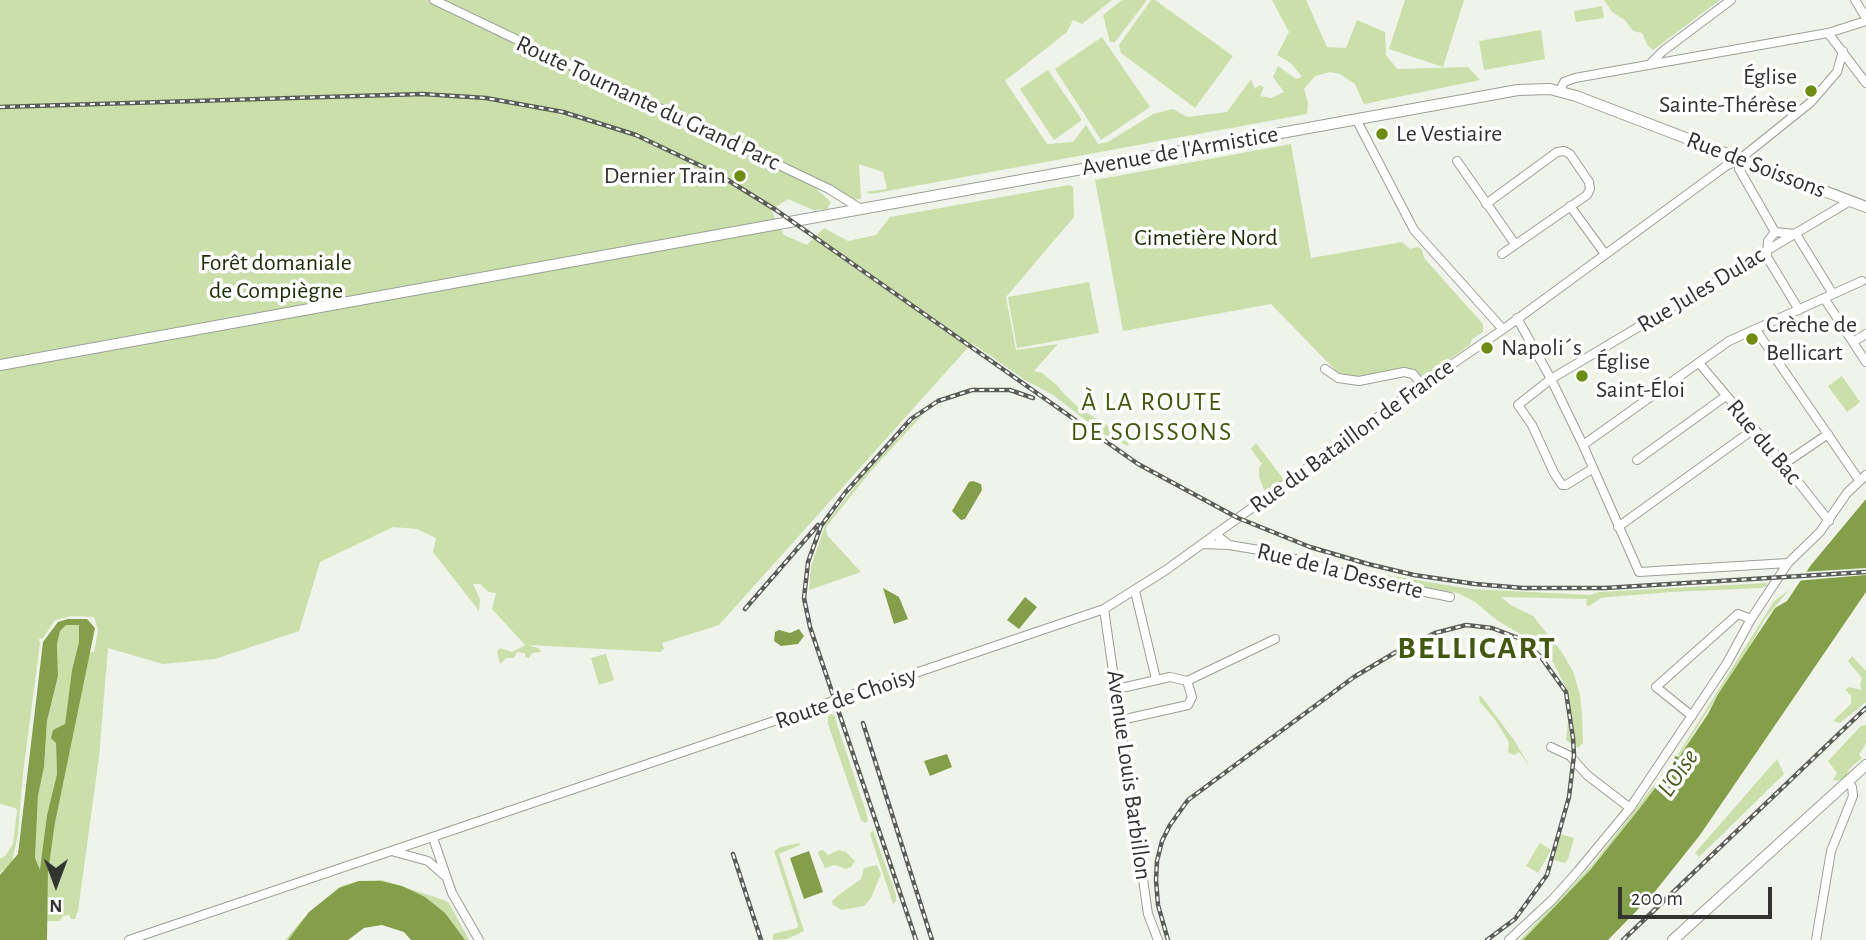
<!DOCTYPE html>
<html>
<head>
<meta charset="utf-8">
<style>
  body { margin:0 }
  #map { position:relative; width:1866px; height:940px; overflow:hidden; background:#eff3ea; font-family:"Alegreya Sans",sans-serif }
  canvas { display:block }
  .north { position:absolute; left:21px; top:849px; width:70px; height:70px; -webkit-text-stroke:5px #fff; paint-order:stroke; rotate:180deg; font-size:19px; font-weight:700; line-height:28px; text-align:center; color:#333431 }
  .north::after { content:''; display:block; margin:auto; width:24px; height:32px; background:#333431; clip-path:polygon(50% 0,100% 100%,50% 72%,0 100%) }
  .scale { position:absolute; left:1618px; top:887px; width:154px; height:32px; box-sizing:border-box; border:4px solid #333431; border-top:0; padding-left:9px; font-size:21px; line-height:24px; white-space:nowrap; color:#333431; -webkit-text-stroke:5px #fff; paint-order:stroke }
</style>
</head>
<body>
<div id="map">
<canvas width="1866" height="940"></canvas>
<div class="north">N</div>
<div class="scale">200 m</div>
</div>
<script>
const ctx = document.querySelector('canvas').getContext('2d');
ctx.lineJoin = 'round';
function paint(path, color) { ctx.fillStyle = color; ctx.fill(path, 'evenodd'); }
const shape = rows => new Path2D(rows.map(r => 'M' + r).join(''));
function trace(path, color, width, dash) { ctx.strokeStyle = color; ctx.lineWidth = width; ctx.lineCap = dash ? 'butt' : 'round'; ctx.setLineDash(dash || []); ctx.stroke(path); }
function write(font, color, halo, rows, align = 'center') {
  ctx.font = font + ' "Alegreya Sans",sans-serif'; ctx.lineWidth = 7; ctx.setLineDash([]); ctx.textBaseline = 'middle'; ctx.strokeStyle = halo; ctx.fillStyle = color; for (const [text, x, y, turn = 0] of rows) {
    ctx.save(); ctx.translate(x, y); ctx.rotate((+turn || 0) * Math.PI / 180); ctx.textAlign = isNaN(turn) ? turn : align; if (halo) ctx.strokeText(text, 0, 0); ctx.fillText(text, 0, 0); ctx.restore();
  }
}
const green = shape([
  [0,0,1112,0,1082,24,1073,20,1067,32,1005,81,1047,144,1073,142,1086,125,1098,144,1108,142,1153,114,1173,109,1187,117,1227,112,1251,79,1255,89,1259,85,1264,87,1260,96,1271,98,1284,92,1273,77,1278,66,1296,79,1302,77,1291,63,1277,55,1289,32,1272,0,1306,0,1327,47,1346,48,1357,20,1385,32,1386,55,1397,69,1468,67,1480,80,1364,104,1355,84,1340,74,1330,72,1315,76,1304,89,1308,103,1307,114,871,194,865,192,887,189,883,172,859,164,861,199,853,200,814,180,812,185,831,202,827,209,813,210,788,199,771,210,784,235,807,245,824,228,848,241,876,235,890,217,1069,185,1073,187,1074,217,1006,297,1016,350,1058,344,1034,371,1042,373,1058,386,1062,392,1079,408,1129,439,1128,446,1105,435,1053,395,1025,380,972,343,719,625,662,643,664,649,660,652,528,645,538,648,541,652,532,653,529,658,525,657,525,653,517,652,514,658,506,658,500,664,497,651,500,648,512,652,525,645,492,609,496,593,489,592,480,584,473,584,480,599,479,611,433,552,436,538,417,529,393,527,320,562,299,631,215,659,163,664,108,648,99,757,78,911,75,919,71,919,69,915,63,916,60,921,47,921,48,872,55,823,85,669,89,652,94,652,98,630,94,617,71,616,55,620,43,638,39,639,40,643,23,773,18,834,12,862,0,873,0,859,5,856,13,844,17,811,16,808,0,804],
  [1122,0,1147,0,1115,42,1110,42,1103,15],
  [1151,0,1155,0,1233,56,1195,108,1121,53,1119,45],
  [1405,0,1464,0,1443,67,1389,49],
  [1604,0,1720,0,1653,50,1648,46,1642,33,1633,31,1625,20,1612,12],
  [1602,6,1604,18,1576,22,1574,11],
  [1541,30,1545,59,1484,70,1479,41],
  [1102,37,1150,107,1101,140,1055,69],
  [1048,70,1082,120,1054,140,1020,89],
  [1291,144,1311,258,1402,242,1410,249,1417,247,1422,249,1424,258,1483,324,1483,332,1472,339,1470,345,1424,377,1405,367,1358,377,1338,373,1271,304,1123,331,1095,180],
  [1089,282,1099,333,1017,348,1008,297],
  [1842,376,1860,402,1847,412,1828,386],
  [922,412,924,413,871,471,826,527,827,535,861,572,809,590,811,566,826,523,869,469],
  [1256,443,1284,480,1273,489,1265,492,1259,477,1259,468,1262,464,1251,449],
  [1373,573,1471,589,1591,595,1599,592,1767,583,1767,586,1761,588,1672,592,1608,597,1601,598,1589,606,1586,605,1587,599,1501,597,1511,605,1533,616,1561,651,1573,671,1580,695,1582,714,1583,743,1578,748,1566,740,1568,722,1566,687,1546,649,1498,621,1475,602,1458,593,1379,579,1371,577],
  [1789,590,1764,620,1739,667,1717,696,1680,755,1677,756,1774,601],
  [66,625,79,625,79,642,72,670,65,725,53,730,56,743,57,774,47,815,41,870,38,869,35,858,38,796,44,767,47,721,58,676,57,644,60,631],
  [606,654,614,680,599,685,591,658],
  [1852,656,1866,671,1866,702,1840,723,1833,721,1851,704,1851,695,1845,690,1849,687,1862,690,1860,685,1862,678,1848,661],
  [1481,696,1514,740,1530,767,1519,752,1515,755,1508,753,1509,742,1496,721,1480,702,1479,697],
  [830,713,834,715,866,812,868,821,865,823,861,820,828,724,828,714],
  [1866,725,1866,743,1859,755,1862,758,1850,768,1845,778,1837,781,1833,780,1837,773,1828,761,1861,726],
  [1777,759,1784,774,1699,857,1695,853],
  [1673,761,1672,769,1617,840,1526,940,1520,940,1592,865],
  [873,830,896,895,896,901,893,904,870,834],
  [1560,834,1574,838,1568,859,1565,863,1554,860],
  [799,843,800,845,779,854,804,931,787,939,773,940,773,934,797,928,798,925,774,851,781,847],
  [1540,843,1551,850,1538,873,1526,866],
  [823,850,828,855,839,850,846,852,855,861,851,867,846,869,835,865,825,868,818,853,819,851],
  [877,865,881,874,871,898,864,906,842,910,833,905,832,901,836,897,861,879,864,868],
  [382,880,444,900,449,903,469,940,461,940,423,898,285,940,302,920,341,886,358,881]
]);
const water = shape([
  [973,481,981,484,982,490,965,519,961,520,952,511,969,482],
  [1866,499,1866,592,1700,835,1653,894,1608,940,1523,940,1591,869,1636,813,1673,765,1675,756,1679,757,1708,714,1717,696,1775,608,1787,601,1811,565],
  [883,588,899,597,908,619,894,624],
  [1025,597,1037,607,1019,629,1007,620],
  [68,619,87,619,95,628,55,823,48,872,47,940,0,940,0,875,18,854,43,642,58,622],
  [66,625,79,625,79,642,72,670,65,724,53,730,51,738,56,743,57,774,47,815,40,870,35,858,38,796,44,767,47,721,58,676,57,644,60,631],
  [799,629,804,636,798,644,781,646,774,641,775,632,779,630,790,633],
  [947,754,952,767,930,776,924,761],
  [809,851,823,892,804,899,790,858],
  [359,881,381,881,402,886,425,897,445,913,465,940,411,940,404,932,382,925,364,928,348,940,288,940,309,912,339,888]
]);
const pier = shape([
  [1866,568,1866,575,1795,581,1802,572]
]);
const minor = shape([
  [434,0,829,189,861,209],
  [1855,0,1866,18],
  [1828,33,1866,83],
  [1649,65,1663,51,1731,0],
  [1560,91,1564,82,1575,78,1828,33,1866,21],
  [1356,119,1414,230,1500,326],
  [1740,159,1739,169,1775,232],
  [1457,161,1515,244],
  [1486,204,1557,152,1564,151,1570,154,1589,182,1590,189,1587,195,1502,254],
  [1570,206,1605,254],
  [1775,232,1796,234,1833,294],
  [1775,232,1768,241,1767,257,1799,310],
  [1824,298,1866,362],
  [1517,318,1551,379,1583,445,1639,572,1788,563],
  [1756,330,1859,480],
  [1853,342,1866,334],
  [1699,363,1784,464,1829,521],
  [1325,369,1338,378,1359,381,1404,372,1413,374,1422,385],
  [1583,445,1729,341,1862,281],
  [1637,460,1726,396],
  [1784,464,1828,434],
  [1592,469,1566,485,1562,485,1554,473,1532,425,1518,405,1551,379,1850,201],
  [1618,527,1754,429],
  [1215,534,1229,545,1271,552,1370,581,1450,597],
  [1202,544,1229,545],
  [1135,591,1156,679],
  [1104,609,1148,914,1158,940],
  [1117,689,1170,677,1187,681,1275,639],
  [1692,716,1656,687,1738,614,1751,619],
  [1121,720,1188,705,1192,697,1187,681],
  [1551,747,1570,756,1587,775,1630,808],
  [433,838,452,893,479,940],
  [395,852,428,861,445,876],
  [129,940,1104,609,1166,570,1422,385,1505,328,1726,166,1740,159,1811,102,1837,72,1843,51],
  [1509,940,1552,900,1578,871,1630,808,1727,663,1751,619,1788,563,1820,532,1847,493,1866,475],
  [1816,940,1831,851,1853,796,1852,787,1848,782]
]);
const major = shape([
  [0,365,1518,90,1550,89,1576,96,1866,207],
  [1673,940,1866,765]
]);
const rail = shape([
  [0,107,422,94,486,98,563,112,636,135,718,174,776,210,1138,464,1238,518,1310,547,1368,564,1414,575,1475,584,1523,588,1605,588,1866,572],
  [745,609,818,525],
  [863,723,932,940],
  [733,854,761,940],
  [916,940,810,627,804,598,808,562,821,526,845,493,911,419,938,401,972,390,1010,390,1033,398],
  [1168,940,1158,905,1156,880,1157,861,1162,841,1170,825,1188,800,1354,677,1396,652,1435,633,1466,625,1492,628,1521,639,1540,656,1566,692,1573,738,1574,755,1569,797,1547,875,1515,919,1487,940],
  [1623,940,1866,708]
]);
const markers = [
  [1811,91,7,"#6c8d12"],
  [1382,134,7,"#6c8d12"],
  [740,176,7,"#6c8d12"],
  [1752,339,7,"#6c8d12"],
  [1487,348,7,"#6c8d12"],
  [1582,376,7,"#6c8d12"]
];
const poiNames = [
  ["Église",1797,77,"right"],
  ["Sainte-Thérèse",1797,105,"right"],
  ["Le Vestiaire",1396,134],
  ["Dernier Train",726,176,"right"],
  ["Crèche de",1766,325],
  ["Bellicart",1766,353],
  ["Napoli´s",1501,348],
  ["Église",1596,362],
  ["Saint-Éloi",1596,390]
];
const streetNames = [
  ["Route Tournante du Grand Parc",648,103,25],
  ["Avenue de l'Armistice",1180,151,-10],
  ["Rue de Soissons",1756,165,21],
  ["Rue Jules Dulac",1701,290,-31],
  ["Rue du Bataillon de France",1352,436,-36],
  ["Rue du Bac",1764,442,50],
  ["Rue de la Desserte",1340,571,14],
  ["Route de Choisy",846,698,-19],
  ["Avenue Louis Barbillon",1129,775,82]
];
const parkNames = [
  ["Cimetière Nord",1206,238],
  ["Forêt domaniale",276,263],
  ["de Compiègne",276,291]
];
const neighbourhoodNames = [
  ["À LA ROUTE",1152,402],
  ["DE SOISSONS",1152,432]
];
const waterNames = [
  ["L'Oise",1678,773,-55]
];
const districtNames = [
  ["BELLICART",1477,648]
];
paint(green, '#cbdfab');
paint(water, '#839f4a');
paint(pier, '#eff3ea');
trace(minor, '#9ca097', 10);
trace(major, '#9ca097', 12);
trace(minor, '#fff', 8);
trace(major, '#fff', 10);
trace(rail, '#5b5d58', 4.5);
trace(rail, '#fff', 2, [5]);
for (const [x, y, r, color] of markers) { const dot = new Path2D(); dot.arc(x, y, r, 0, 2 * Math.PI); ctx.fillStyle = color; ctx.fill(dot); trace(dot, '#fff', 2.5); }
write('24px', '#333431', '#fff', poiNames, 'left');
write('24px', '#333431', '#fff', streetNames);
write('24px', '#232f0a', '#fff', parkNames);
ctx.letterSpacing = '2px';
write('26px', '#44590f', '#fff', neighbourhoodNames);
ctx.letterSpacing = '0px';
write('italic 26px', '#4a5d21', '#fff', waterNames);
ctx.letterSpacing = '2px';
write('bold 32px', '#44590f', '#fff', districtNames);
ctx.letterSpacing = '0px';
</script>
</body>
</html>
